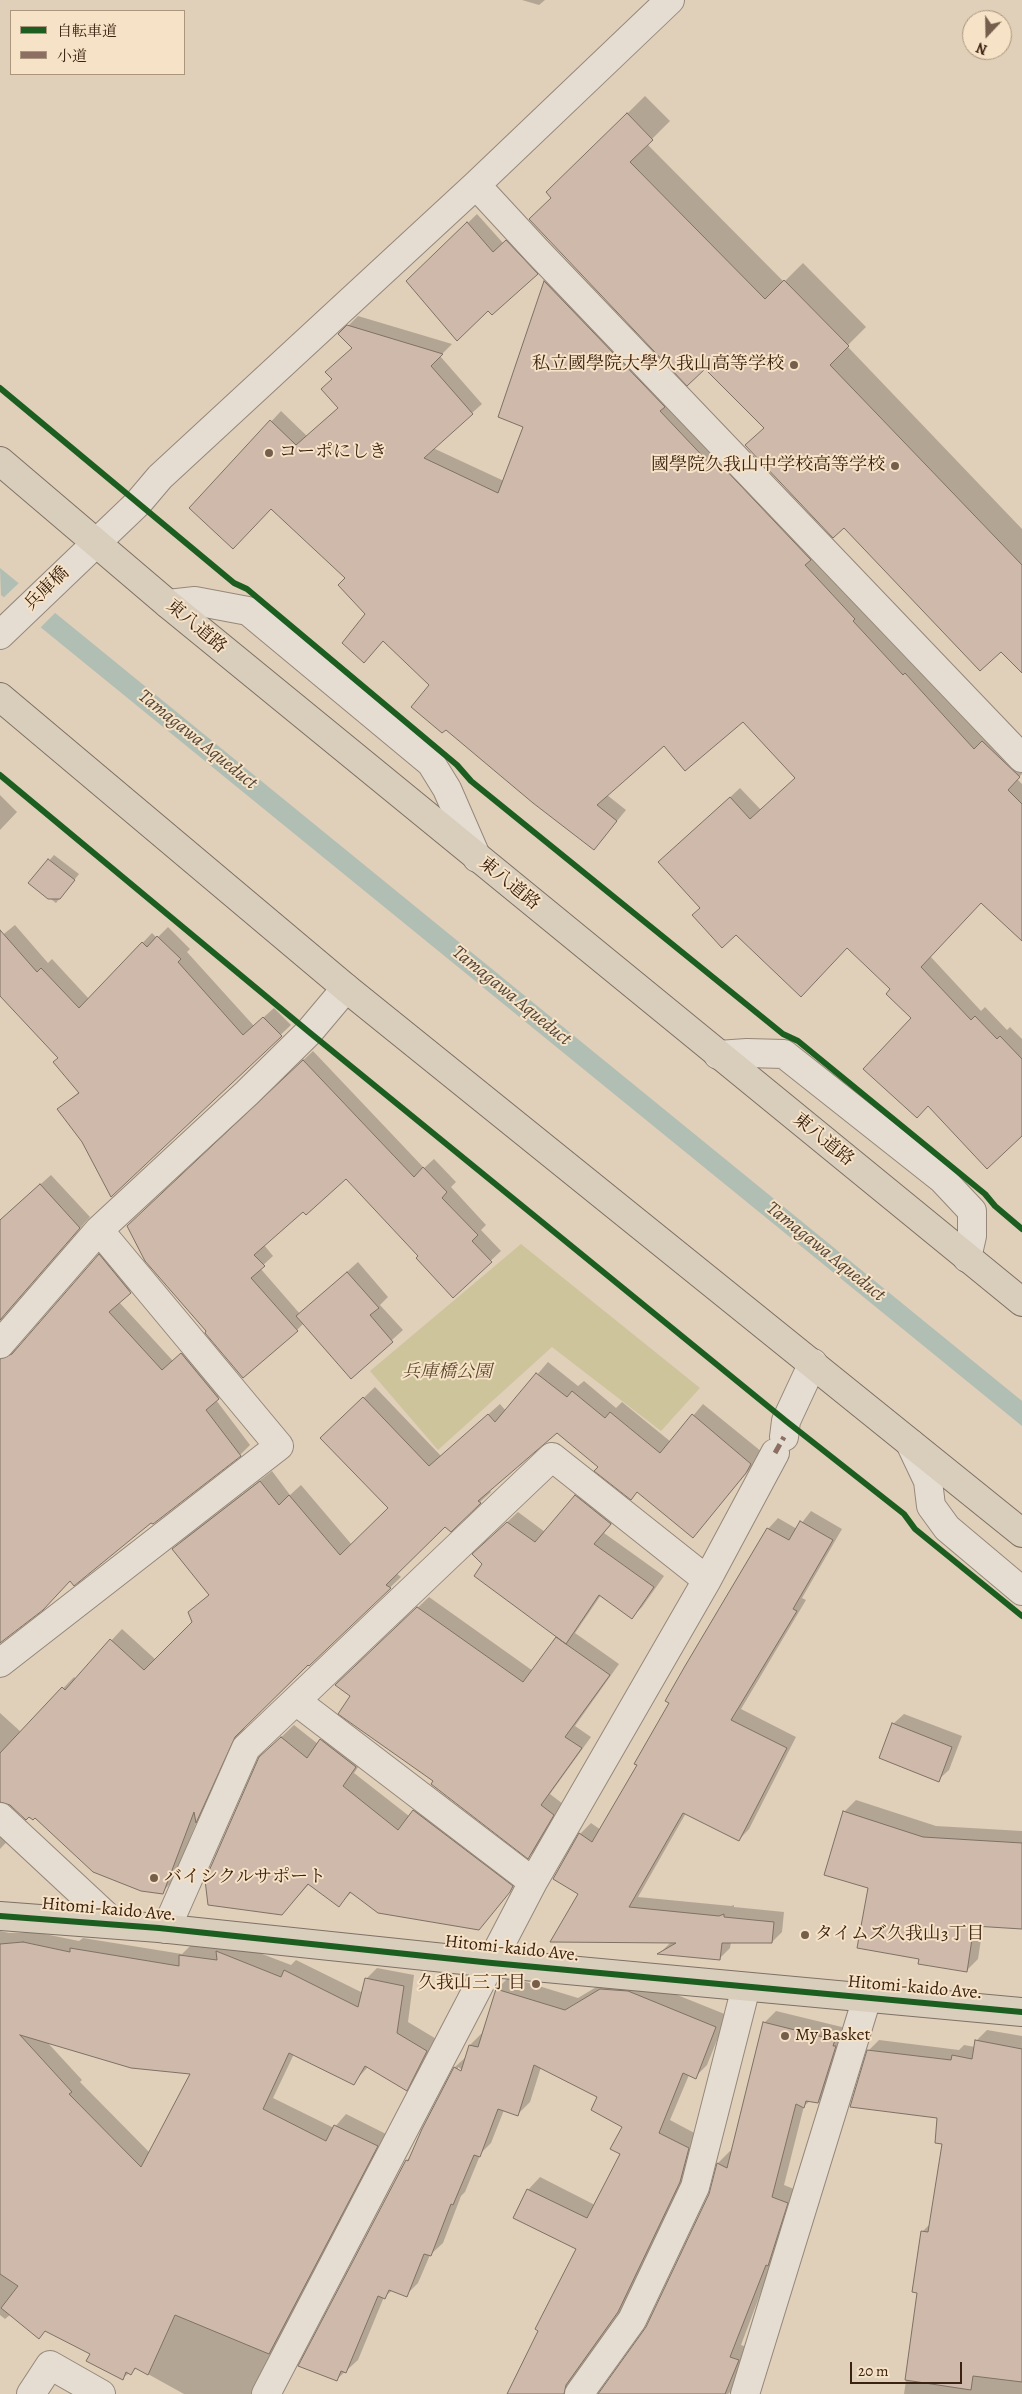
<!DOCTYPE html>
<html>
<head>
<meta charset="utf-8">
<style>
  body { margin:0 }
  #map { position:relative; width:1022px; height:2394px; overflow:hidden; background:#e0cfb9; font-family:Alegreya,"Noto Serif JP",serif }
  canvas { display:block }
  .legend { position:absolute; left:10px; top:10px; width:175px; height:65px; box-sizing:border-box; background:#f6e2c6; border:1px solid #ab957d; margin:0; padding:6px 9px; list-style:none; font-size:15px; color:#3b2110 }
  .legend li { display:flex; align-items:center; gap:10px; height:25px }
  .legend b { width:25px; border:1px solid #ab957d }
  .north { position:absolute; left:962px; top:10px; width:50px; height:50px; box-sizing:border-box; background:#f6e2c6; border:1px solid #ab957d; border-radius:50%; rotate:201deg; font-size:14px; font-weight:700; line-height:20px; text-align:center; color:#3b2110 }
  .north::after { content:''; display:block; margin:auto; width:18px; height:22px; background:#755e4b; clip-path:polygon(50% 0,100% 100%,50% 72%,0 100%) }
  .scale { position:absolute; left:850px; top:2362px; width:112px; height:22px; box-sizing:border-box; border:2px solid #3b2110; border-top:0; padding-left:6px; font-size:15px; line-height:18px; white-space:nowrap; color:#3b2110; -webkit-text-stroke:4px #f6e2c6; paint-order:stroke }
</style>
</head>
<body>
<div id="map">
<canvas width="1022" height="2394"></canvas>
<ul class="legend">
<li><b style="height:6px;background:#1b5e20"></b>自転車道</li>
<li><b style="height:6px;background:#8d6e63"></b>小道</li>
</ul>
<div class="north">N</div>
<div class="scale">20 m</div>
</div>
<script>
const ctx = document.querySelector('canvas').getContext('2d');
ctx.lineJoin = 'round';
function paint(path, color) { ctx.fillStyle = color; ctx.fill(path, 'evenodd'); }
const shape = rows => new Path2D(rows.map(r => 'M' + r).join(''));
function trace(path, color, width, dash) { ctx.strokeStyle = color; ctx.lineWidth = width; ctx.lineCap = dash ? 'butt' : 'round'; ctx.setLineDash(dash || []); ctx.stroke(path); }
function write(font, color, halo, rows, align = 'center') {
  ctx.font = font + ' Alegreya,"Noto Serif JP",serif'; ctx.lineWidth = 4; ctx.setLineDash([]); ctx.textBaseline = 'middle'; ctx.strokeStyle = halo; ctx.fillStyle = color; for (const [text, x, y, turn = 0] of rows) {
    ctx.save(); ctx.translate(x, y); ctx.rotate((+turn || 0) * Math.PI / 180); ctx.textAlign = isNaN(turn) ? turn : align; if (halo) ctx.strokeText(text, 0, 0); ctx.fillText(text, 0, 0); ctx.restore();
  }
}
const green = shape([
  [521,1244,700,1388,661,1431,552,1347,438,1450,370,1371]
]);
const water = shape([
  [0,568,1022,1401,1022,1426,1,595]
]);
const pier = shape([
  [20,582,56,612,39,629,2,599]
]);
const shadow = shape([
  [522,0,545,0,539,5],
  [645,96,670,121,647,144,784,282,803,263,866,327,847,346,1022,529,1022,671,1001,650,844,526,746,445,765,427,548,192],
  [477,214,503,243,516,232,546,264,537,273,408,281],
  [555,272,864,608,862,611,914,666,916,664,985,740,992,732,1022,760,1022,774,1017,779,1022,784,1022,940,981,902,930,956,981,1011,985,1007,1007,1030,1010,1027,1022,1039,1022,1134,913,1018,892,989,847,946,736,934,701,907,670,853,740,788,761,810,796,778,743,720,664,744,607,795,626,810,594,849,431,685,367,614,347,578,271,508,191,508,281,411,307,436,339,407,334,378,354,347,340,334,358,316,452,344,440,356,482,404,433,448,504,481,525,426,500,416,545,282],
  [0,795,17,812,0,830],
  [54,855,79,874,56,903,30,883],
  [15,925,48,963,52,959,89,999,152,933,157,938,168,927,190,949,187,952,254,1026,274,1008,291,1025,112,1195,83,1141,59,1109,80,1091,60,1057,0,994,0,937],
  [313,1051,424,1168,434,1159,456,1182,451,1187,486,1225,481,1230,501,1251,453,1296,420,1256,346,1177,304,1210,264,1245,273,1256,260,1268,300,1314,358,1262,388,1297,380,1305,403,1330,351,1377,304,1323,297,1330,208,1331,138,1216],
  [51,1175,90,1217,0,1320,0,1220],
  [109,1245,140,1282,119,1302,173,1361,192,1344,228,1388,216,1400,250,1445,240,1455,70,1580,0,1642,0,1346,8,1350,17,1349],
  [548,1362,578,1386,584,1381,616,1408,622,1402,671,1442,703,1404,762,1452,757,1461,692,1536,637,1491,599,1467,557,1432,489,1490,491,1492,480,1502,445,1525,396,1573,401,1577,246,1725,207,1811,197,1821,173,1881,162,1892,35,1817,29,1815,26,1818,4,1801,0,1801,0,1713,21,1732,74,1677,76,1679,122,1629,156,1660,193,1622,190,1612,210,1594,174,1549,185,1538,272,1471,290,1495,301,1485,352,1545,390,1508,322,1438,375,1387,441,1456,500,1404,506,1411],
  [586,1485,621,1513,604,1533,664,1576,642,1607,632,1617,601,1595,575,1633,619,1664,575,1726,591,1737,550,1794,563,1804,539,1847,528,1857,435,1781,352,1696,347,1674,429,1597,533,1671,558,1636,484,1564,484,1544,518,1512,545,1532],
  [811,1511,842,1529,802,1598,806,1600,741,1709,796,1737,749,1829,739,1840,686,1813,638,1897,731,1906,734,1905,734,1907,784,1912,782,1932,772,1942,731,1942,730,1948,719,1959,660,1953,672,1941,554,1879,580,1834,591,1823,601,1830,768,1529,778,1518,797,1529],
  [904,1714,962,1736,949,1770,938,1780,893,1724],
  [294,1725,318,1744,334,1727,368,1753,354,1773,409,1816,426,1798,525,1873,478,1928,352,1892,338,1905,309,1884,282,1914,273,1745],
  [856,1800,936,1826,1022,1831,1022,1928,983,1926,978,1959,966,1971,920,1958,870,1887,844,1812],
  [0,1817,16,1832,0,1849],
  [0,1931,9,1933,35,1932,79,1941,83,1938,182,1954,191,1945,228,1941,291,1965,296,1960,363,1993,366,1979,377,1968,414,1975,408,2022,438,2040,417,2078,406,2089,368,2067,353,2083,294,2054,273,2098,334,2128,346,2114,388,2135,252,2394,184,2394,137,2368,122,2378,91,2353,46,2330,39,2337,11,2314,5,2319,0,2315],
  [47,2042,192,2072,150,2153,80,2082,82,2080],
  [509,1977,578,1998,613,1977,640,1980,727,2015,707,2065,695,2077,689,2075,670,2120,700,2136,692,2168,630,2299,578,2372,575,2380,581,2394,509,2394,578,2249,528,2190,540,2177,595,2205,622,2153,623,2127,599,2097,541,2067,530,2102,518,2114,504,2110,491,2143,481,2153,465,2192,461,2196,443,2243,430,2255,418,2283,406,2295,393,2290,384,2297,358,2360,336,2380,300,2365,407,2160,412,2155,455,2067,467,2056,470,2045,482,2033,497,1989],
  [458,2067,467,2073,466,2075,458,2070],
  [776,2011,846,2028,830,2089,818,2102,810,2101,804,2106,784,2185,799,2191,741,2345,750,2348,735,2387,728,2394,600,2394,646,2330,710,2194,718,2163,730,2151,732,2152,764,2023],
  [987,2030,1022,2036,1022,2394,904,2394,919,2292,922,2232,930,2224,944,2143,938,2116,868,2051,879,2040,959,2050,964,2045,975,2047,976,2041]
]);
const building = shape([
  [627,113,653,140,630,162,765,299,784,280,849,346,830,365,1022,565,1022,673,1001,652,980,671,844,528,833,538,745,445,764,428,705,369,687,386,529,219,551,198,546,192,627,113],
  [467,222,493,252,506,240,538,274,492,315,488,311,457,341,406,281,467,222],
  [544,281,665,407,660,411,711,465,715,461,722,466,811,560,805,565,855,619,853,621,903,675,905,673,974,749,982,741,1020,777,1008,790,1022,804,1022,941,981,903,921,967,971,1020,975,1016,997,1039,1000,1036,1022,1059,1022,1136,987,1169,928,1106,917,1118,863,1069,911,1018,886,994,890,989,847,948,801,997,736,935,722,948,692,915,700,908,658,862,730,797,750,819,795,778,743,722,685,771,664,746,597,805,617,821,594,850,533,803,446,730,442,733,411,707,429,685,383,641,364,663,342,643,365,614,338,585,345,578,271,509,233,549,189,508,270,420,296,445,338,408,321,389,332,379,325,372,352,348,338,334,347,325,443,354,431,366,473,414,424,458,498,493,523,427,498,417,544,281],
  [48,859,75,880,60,899,48,899,28,883,48,859],
  [0,930,37,972,41,968,79,1008,142,942,147,947,157,936,181,959,178,962,243,1035,263,1017,282,1036,111,1197,82,1142,57,1109,79,1093,53,1062,58,1058,0,996,0,930],
  [303,1060,414,1177,423,1167,447,1192,442,1198,478,1235,472,1241,492,1262,453,1298,416,1258,418,1256,346,1179,306,1215,303,1212,254,1255,265,1266,251,1278,298,1331,243,1378,205,1333,206,1331,145,1261,127,1226,303,1060],
  [40,1184,80,1228,0,1320,0,1220,40,1184],
  [99,1254,131,1293,109,1312,162,1370,181,1353,219,1399,206,1410,241,1456,153,1524,151,1523,74,1586,70,1581,43,1610,0,1643,0,1359,12,1354,99,1254],
  [347,1272,379,1308,370,1315,393,1342,351,1379,296,1316,347,1272],
  [536,1373,567,1397,572,1391,605,1418,610,1412,660,1453,692,1414,751,1464,746,1473,693,1538,637,1492,631,1500,594,1471,598,1467,557,1433,478,1501,481,1503,451,1532,445,1527,386,1585,391,1588,309,1666,308,1665,235,1737,196,1823,194,1812,163,1894,141,1891,93,1872,35,1818,33,1820,29,1817,26,1820,10,1805,0,1802,0,1753,62,1687,65,1690,110,1639,144,1670,192,1622,188,1612,209,1595,172,1549,260,1481,279,1505,289,1495,340,1555,388,1508,320,1438,363,1397,429,1466,488,1414,495,1422,536,1373],
  [575,1495,611,1524,594,1544,654,1587,632,1619,599,1595,566,1644,474,1576,482,1564,472,1554,507,1522,535,1542,575,1495],
  [800,1521,833,1540,793,1609,797,1611,731,1720,787,1748,739,1841,683,1813,629,1907,719,1916,724,1914,724,1917,774,1922,772,1943,722,1943,720,1960,657,1954,676,1943,550,1942,578,1894,553,1879,579,1833,592,1842,637,1765,634,1764,669,1703,665,1701,685,1666,767,1528,789,1540,800,1521],
  [417,1607,523,1682,556,1637,610,1675,565,1737,582,1748,541,1805,554,1815,528,1859,431,1784,433,1781,338,1714,350,1696,335,1685,417,1607],
  [892,1723,952,1747,939,1782,879,1758,892,1723],
  [281,1737,307,1758,320,1739,356,1767,343,1786,398,1830,413,1810,513,1886,510,1892,479,1930,378,1913,350,1892,339,1907,308,1884,282,1915,208,1905,205,1880,259,1757,281,1737],
  [843,1811,923,1837,1022,1843,1022,1929,974,1926,967,1972,918,1964,919,1959,857,1948,868,1888,824,1875,843,1811],
  [23,1942,70,1952,70,1948,179,1966,179,1955,217,1960,216,1951,281,1977,284,1970,358,2007,365,1978,404,1986,397,2033,427,2051,407,2091,365,2066,354,2085,289,2053,263,2109,326,2141,334,2125,378,2146,269,2354,175,2315,148,2375,135,2368,131,2375,126,2372,123,2380,86,2361,90,2354,45,2331,39,2339,1,2308,18,2286,0,2274,0,1944,23,1942],
  [20,2035,131,2068,190,2074,141,2167,69,2094,72,2092,20,2035],
  [496,1989,565,2010,600,1989,628,1991,716,2027,696,2079,683,2073,659,2133,689,2148,680,2182,618,2312,566,2385,564,2394,507,2394,538,2331,535,2329,576,2249,513,2218,527,2189,587,2218,620,2154,610,2149,622,2127,591,2110,597,2097,534,2065,518,2116,498,2109,480,2157,474,2155,453,2205,451,2204,431,2256,424,2254,407,2297,389,2290,385,2299,378,2296,346,2373,341,2371,337,2381,298,2366,406,2160,408,2161,422,2129,454,2067,461,2071,469,2045,478,2047,496,1989],
  [763,2022,835,2040,833,2046,836,2046,818,2103,806,2101,804,2108,796,2104,772,2197,788,2203,768,2266,766,2265,730,2357,739,2360,725,2394,598,2394,646,2327,709,2194,717,2163,727,2168,763,2022],
  [975,2040,1022,2049,1022,2382,973,2376,971,2390,905,2380,917,2293,912,2292,921,2231,928,2232,942,2144,935,2143,937,2118,850,2107,867,2050,951,2060,952,2055,972,2059,975,2040]
]);
const minor = shape([
  [476,185,537,251,1022,758],
  [168,604,195,601,248,611,431,763,447,789,477,858],
  [0,635,138,503,160,477,476,185,670,0],
  [718,1055,747,1053,784,1054,942,1179,972,1211,972,1236,967,1258],
  [0,1344,99,1230,247,1093,309,1032,346,988],
  [784,1437,786,1421,813,1363],
  [910,1443,928,1481,931,1506,947,1528,1022,1591],
  [0,1663,279,1446,99,1230],
  [296,1701,533,1882],
  [0,1817,115,1924],
  [166,1929,246,1748,552,1457,707,1580],
  [31,2394,50,2365,101,2394],
  [266,2394,533,1882,707,1580,775,1453],
  [579,2394,632,2320,695,2187,746,1987],
  [745,2394,867,1998]
]);
const primary = shape([
  [0,461,168,604,1022,1302],
  [0,697,346,988,1022,1533],
  [0,1916,159,1928,492,1963,1022,2012]
]);
const quiet = shape([
  [775,1453,784,1437]
]);
const cycleway = shape([
  [0,388,234,583,247,589,457,765,471,781,783,1034,798,1041,985,1194,995,1206,1022,1229],
  [0,775,309,1032,786,1421,904,1514,915,1529,1022,1616],
  [0,1916,159,1928,492,1963,1022,2012]
]);
const markers = [
  [794,365,5,"#755e4b"],
  [269,453,5,"#755e4b"],
  [895,466,5,"#755e4b"],
  [154,1878,5,"#755e4b"],
  [805,1935,5,"#755e4b"],
  [536,1984,5,"#755e4b"],
  [785,2036,5,"#755e4b"]
];
const poiNames = [
  ["私立國學院大學久我山高等学校",784,365,"right"],
  ["コーポにしき",279,453],
  ["國學院久我山中学校高等学校",885,466,"right"],
  ["バイシクルサポート",164,1878],
  ["タイムズ久我山3丁目",815,1935],
  ["久我山三丁目",526,1984,"right"],
  ["My Basket",795,2036]
];
const streetNames = [
  ["兵庫橋",47,589,-44],
  ["東八道路",196,627,40],
  ["東八道路",509,884,39],
  ["東八道路",823,1140,39],
  ["Hitomi-kaido Ave.",109,1910,5],
  ["Hitomi-kaido Ave.",512,1949,6],
  ["Hitomi-kaido Ave.",915,1988,5]
];
const parkNames = [
  ["兵庫橋公園",447,1373]
];
const waterNames = [
  ["Tamagawa Aqueduct",197,740,39],
  ["Tamagawa Aqueduct",511,996,39],
  ["Tamagawa Aqueduct",825,1252,39]
];
paint(green, '#cdc49c');
paint(water, '#b1beb3');
paint(pier, '#e0cfb9');
paint(shadow, '#0003');
paint(building, '#ceb9ab');
trace(building, '#7e7164', 1);
trace(minor, '#95887a', 30);
trace(primary, '#7e7164', 30);
trace(minor, '#e5ddd2', 28);
trace(primary, '#d9cdbc', 28);
trace(quiet, '#8d6e63', 5, [10, 5]);
trace(cycleway, '#1b5e20', 6);
for (const [x, y, r, color] of markers) { const dot = new Path2D(); dot.arc(x, y, r, 0, 2 * Math.PI); ctx.fillStyle = color; ctx.fill(dot); trace(dot, '#f6e2c6', 2); }
write('18px', '#3b2110', '#f6e2c6', poiNames, 'left');
write('18px', '#3b2110', '#f6e2c6', streetNames);
write('italic 18px', '#5c482d', '#f6e2c6', parkNames);
write('italic 19px', '#544638', '#f6e2c6', waterNames);
</script>
</body>
</html>
